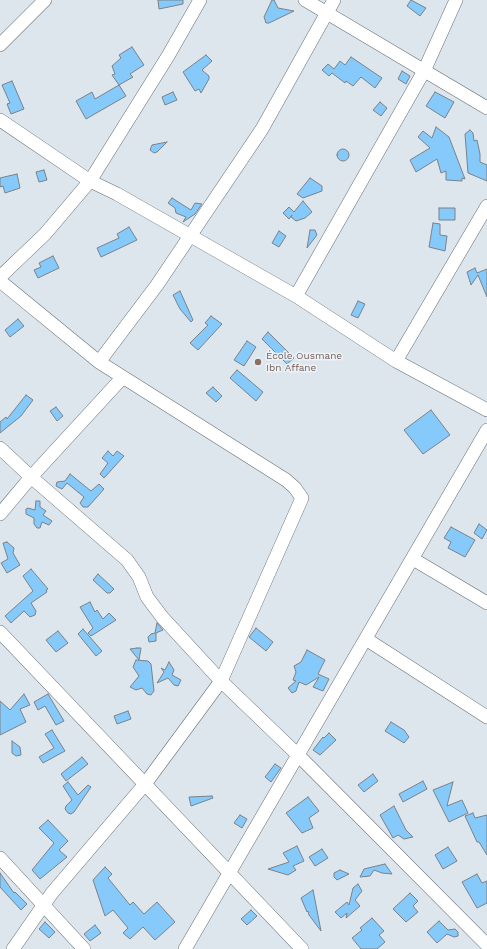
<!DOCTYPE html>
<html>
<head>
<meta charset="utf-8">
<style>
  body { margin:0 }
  canvas { display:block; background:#dee6ed }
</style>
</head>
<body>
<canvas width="487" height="949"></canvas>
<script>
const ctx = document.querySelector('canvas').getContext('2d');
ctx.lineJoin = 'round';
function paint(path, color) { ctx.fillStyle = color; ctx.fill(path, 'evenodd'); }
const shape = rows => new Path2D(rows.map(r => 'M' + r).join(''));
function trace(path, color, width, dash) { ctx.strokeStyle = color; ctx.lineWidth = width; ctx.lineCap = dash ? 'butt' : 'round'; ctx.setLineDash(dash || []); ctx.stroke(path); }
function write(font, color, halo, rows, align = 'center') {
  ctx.font = font + ' "Work Sans",sans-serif'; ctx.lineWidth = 3; ctx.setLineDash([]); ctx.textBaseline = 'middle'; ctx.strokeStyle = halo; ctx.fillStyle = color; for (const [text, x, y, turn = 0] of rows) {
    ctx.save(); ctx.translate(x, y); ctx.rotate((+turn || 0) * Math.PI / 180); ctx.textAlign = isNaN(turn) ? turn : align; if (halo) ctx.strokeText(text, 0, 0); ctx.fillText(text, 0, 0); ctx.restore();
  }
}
const building = shape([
  [158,0,183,0,183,4,159,9,158,0],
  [272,0,274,0,278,8,294,11,269,23,266,23,264,17,272,0],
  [411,0,426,8,420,16,407,6,411,0],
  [132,47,144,65,130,74,133,77,119,85,126,96,86,119,76,101,92,92,95,99,119,85,112,75,115,74,112,66,121,58,119,55,132,47],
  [206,55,212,61,202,70,209,76,209,79,201,93,199,89,195,91,183,72,206,55],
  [351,57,382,78,375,88,361,77,353,86,346,81,345,83,332,73,329,76,322,70,328,64,334,69,340,61,345,65,351,57],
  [402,71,410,76,406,84,398,79,402,71],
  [12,81,24,109,11,114,7,104,10,103,2,85,12,81],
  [173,92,177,100,165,105,162,97,173,92],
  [435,92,454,102,445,118,426,106,435,92],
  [380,102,387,108,381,116,373,110,380,102],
  [436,127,449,137,465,179,462,178,462,181,446,180,446,171,441,173,437,159,416,172,410,160,430,148,418,137,423,131,432,138,436,127],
  [470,130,473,133,474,141,477,140,480,154,480,162,487,165,487,181,468,173,465,134,470,130],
  [167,142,157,152,154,153,150,150,152,145,167,142],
  '337 155a6 6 0 1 1 12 0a6 6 0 1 1-12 0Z',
  [44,170,47,180,39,182,36,172,44,170],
  [17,174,20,188,5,193,3,186,0,187,0,178,17,174],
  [310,178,322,186,322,191,303,198,297,194,310,178],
  [172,198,191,210,195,203,202,204,195,214,183,222,186,217,176,213,175,208,168,203,172,198],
  [303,201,312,212,305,218,296,221,291,217,292,215,289,219,283,213,289,207,294,212,303,201],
  [439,208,455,208,455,220,439,220,439,208],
  [433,223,440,224,440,235,447,236,445,251,429,247,433,223],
  [129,227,137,240,101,257,97,248,119,238,117,234,129,227],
  [310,230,315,230,317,235,307,248,310,230],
  [279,231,286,236,279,247,272,243,279,231],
  [53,256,59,268,38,278,34,270,41,267,39,263,53,256],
  [475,268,477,273,487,269,487,297,478,275,471,285,467,272,475,268],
  [180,291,193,320,191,322,180,309,173,295,180,291],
  [358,301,365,304,358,318,351,315,358,301],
  [211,316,222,324,198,350,190,343,208,325,205,323,211,316],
  [18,319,24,326,10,337,5,330,18,319],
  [268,332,294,358,287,364,262,339,268,332],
  [247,341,256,347,244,366,234,360,247,341],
  [237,370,263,392,256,401,230,378,237,370],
  [213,387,222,396,216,402,206,393,213,387],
  [26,395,33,400,21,416,0,433,0,422,6,417,7,419,26,395],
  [56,407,63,416,57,421,50,411,56,407],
  [431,410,450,435,423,454,404,430,431,410],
  [108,451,113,456,117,451,124,456,104,478,100,474,108,463,102,458,108,451],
  [70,474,91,491,99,484,104,489,88,507,83,507,80,503,84,497,67,483,62,489,56,486,57,482,65,481,70,474],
  [36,501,40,501,40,507,46,511,43,515,52,521,49,525,42,522,40,528,37,528,34,524,34,518,26,514,26,509,28,508,35,510,36,501],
  [479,524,487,530,482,539,474,533,479,524],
  [451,527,475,540,465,557,448,548,451,542,444,538,451,527],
  [7,542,14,548,13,553,20,565,7,573,1,563,8,559,3,543,7,542],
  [31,569,48,589,46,590,47,592,31,603,36,611,35,615,30,617,24,611,11,623,5,616,33,591,23,576,31,569],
  [98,574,114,589,110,593,107,593,93,580,98,574],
  [90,602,95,612,97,610,103,619,109,613,116,620,91,636,88,633,93,628,80,607,90,602],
  [157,623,163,630,156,633,156,641,149,642,148,637,151,634,155,633,157,623],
  [256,628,273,642,266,651,249,637,256,628],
  [83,629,102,651,96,656,78,634,83,629],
  [58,631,68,643,56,652,46,640,58,631],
  [137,648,141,648,139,660,130,649,137,648],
  [307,650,325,660,318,674,329,679,323,691,313,687,319,677,306,685,299,682,296,691,292,693,288,688,296,681,293,680,296,672,294,666,301,662,307,650],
  [136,660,148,661,151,664,154,691,151,695,147,694,142,688,136,690,130,687,139,676,133,667,136,660],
  [169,662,174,670,172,675,181,680,178,686,174,685,168,678,157,683,164,672,161,668,165,670,169,662],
  [24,694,30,705,20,709,26,722,0,735,0,701,10,710,24,694],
  [48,694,64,721,56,725,45,706,38,710,34,702,48,694],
  [128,711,131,719,117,724,114,716,128,711],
  [391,722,404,730,409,737,404,743,385,731,391,722],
  [52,730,65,751,43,763,39,757,54,748,45,734,52,730],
  [329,733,336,740,320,755,313,750,323,737,324,738,329,733],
  [12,741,20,747,21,755,16,756,12,753,12,741],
  [82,757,88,764,66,781,61,774,82,757],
  [275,764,281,768,271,782,265,777,275,764],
  [373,774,378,781,364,792,358,785,373,774],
  [423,781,427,789,403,802,399,794,423,781],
  [68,782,78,795,88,785,91,787,74,812,71,814,68,813,65,809,66,806,72,800,63,786,68,782],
  [453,782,447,806,462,800,468,813,449,822,433,790,453,782],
  [212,796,213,798,191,806,189,797,212,796],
  [308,797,319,811,309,818,313,828,302,833,286,813,308,797],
  [394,806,406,830,413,837,404,839,398,835,393,838,380,815,394,806],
  [473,813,475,818,487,815,487,855,479,842,477,842,465,816,473,813],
  [240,815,247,819,242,828,234,823,240,815],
  [48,820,68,841,59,850,67,857,40,879,32,870,54,843,39,828,48,820],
  [297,846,304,861,293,866,296,870,288,875,268,869,289,862,283,853,297,846],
  [448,847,457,861,443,869,435,855,448,847],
  [322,849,328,858,315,866,309,857,322,849],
  [385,864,392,874,382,873,374,870,370,876,360,877,364,869,385,864],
  [105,867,112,874,108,878,130,905,133,902,144,914,157,902,175,922,155,940,143,927,130,939,123,933,128,928,113,910,105,916,93,880,105,867],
  [340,870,349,874,337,880,334,877,334,873,340,870],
  [0,873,14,893,15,892,27,904,21,910,0,887,0,873],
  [477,874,482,883,487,881,487,903,477,908,462,882,477,874],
  [358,884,362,891,355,900,360,906,346,918,347,913,341,918,335,912,347,902,349,905,353,888,358,884],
  [313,890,315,900,321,931,309,915,308,911,307,912,301,898,313,890],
  [410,893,418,901,413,906,418,912,406,922,393,909,410,893],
  [251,910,257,916,247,925,241,919,251,910],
  [372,918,384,931,379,935,385,942,377,949,361,949,352,938,362,930,360,928,372,918],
  [439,921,448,930,455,929,458,932,458,936,454,937,447,934,437,943,427,932,439,921],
  [45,922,55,932,49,938,39,929,45,922],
  [95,925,101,933,90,941,84,934,95,925]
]);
const minor = shape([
  [305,0,487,108],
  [0,45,45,0],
  [0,120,90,181,117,194,296,296,396,361,487,410],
  [0,277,45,234,90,181,168,56,200,0],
  [0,281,99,362,286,480,295,488,302,498,221,681,145,784,52,893,13,949],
  [296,296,424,71,456,0],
  [396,361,487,206],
  [99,362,157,285,262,129,334,0],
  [0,448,31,477,127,560,139,577,147,597,162,617,221,681,298,755,487,945],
  [0,514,31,477,123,377],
  [413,559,487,603],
  [0,632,302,949],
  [366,639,487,717],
  [0,858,84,949],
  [185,949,487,430]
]);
const markers = [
  [258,362,4,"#8d6e63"]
];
const educationNames = [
  ["École Ousmane",266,356],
  ["Ibn Affane",266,368]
];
paint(building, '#86c9fb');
trace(building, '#7a8288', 1);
trace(minor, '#676f75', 14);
trace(minor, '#fff', 13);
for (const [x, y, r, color] of markers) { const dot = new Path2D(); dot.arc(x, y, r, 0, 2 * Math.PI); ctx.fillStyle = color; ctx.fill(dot); trace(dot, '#ebf3fa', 1.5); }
write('10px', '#785e54', '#ebf3fa', educationNames, 'left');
</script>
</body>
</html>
